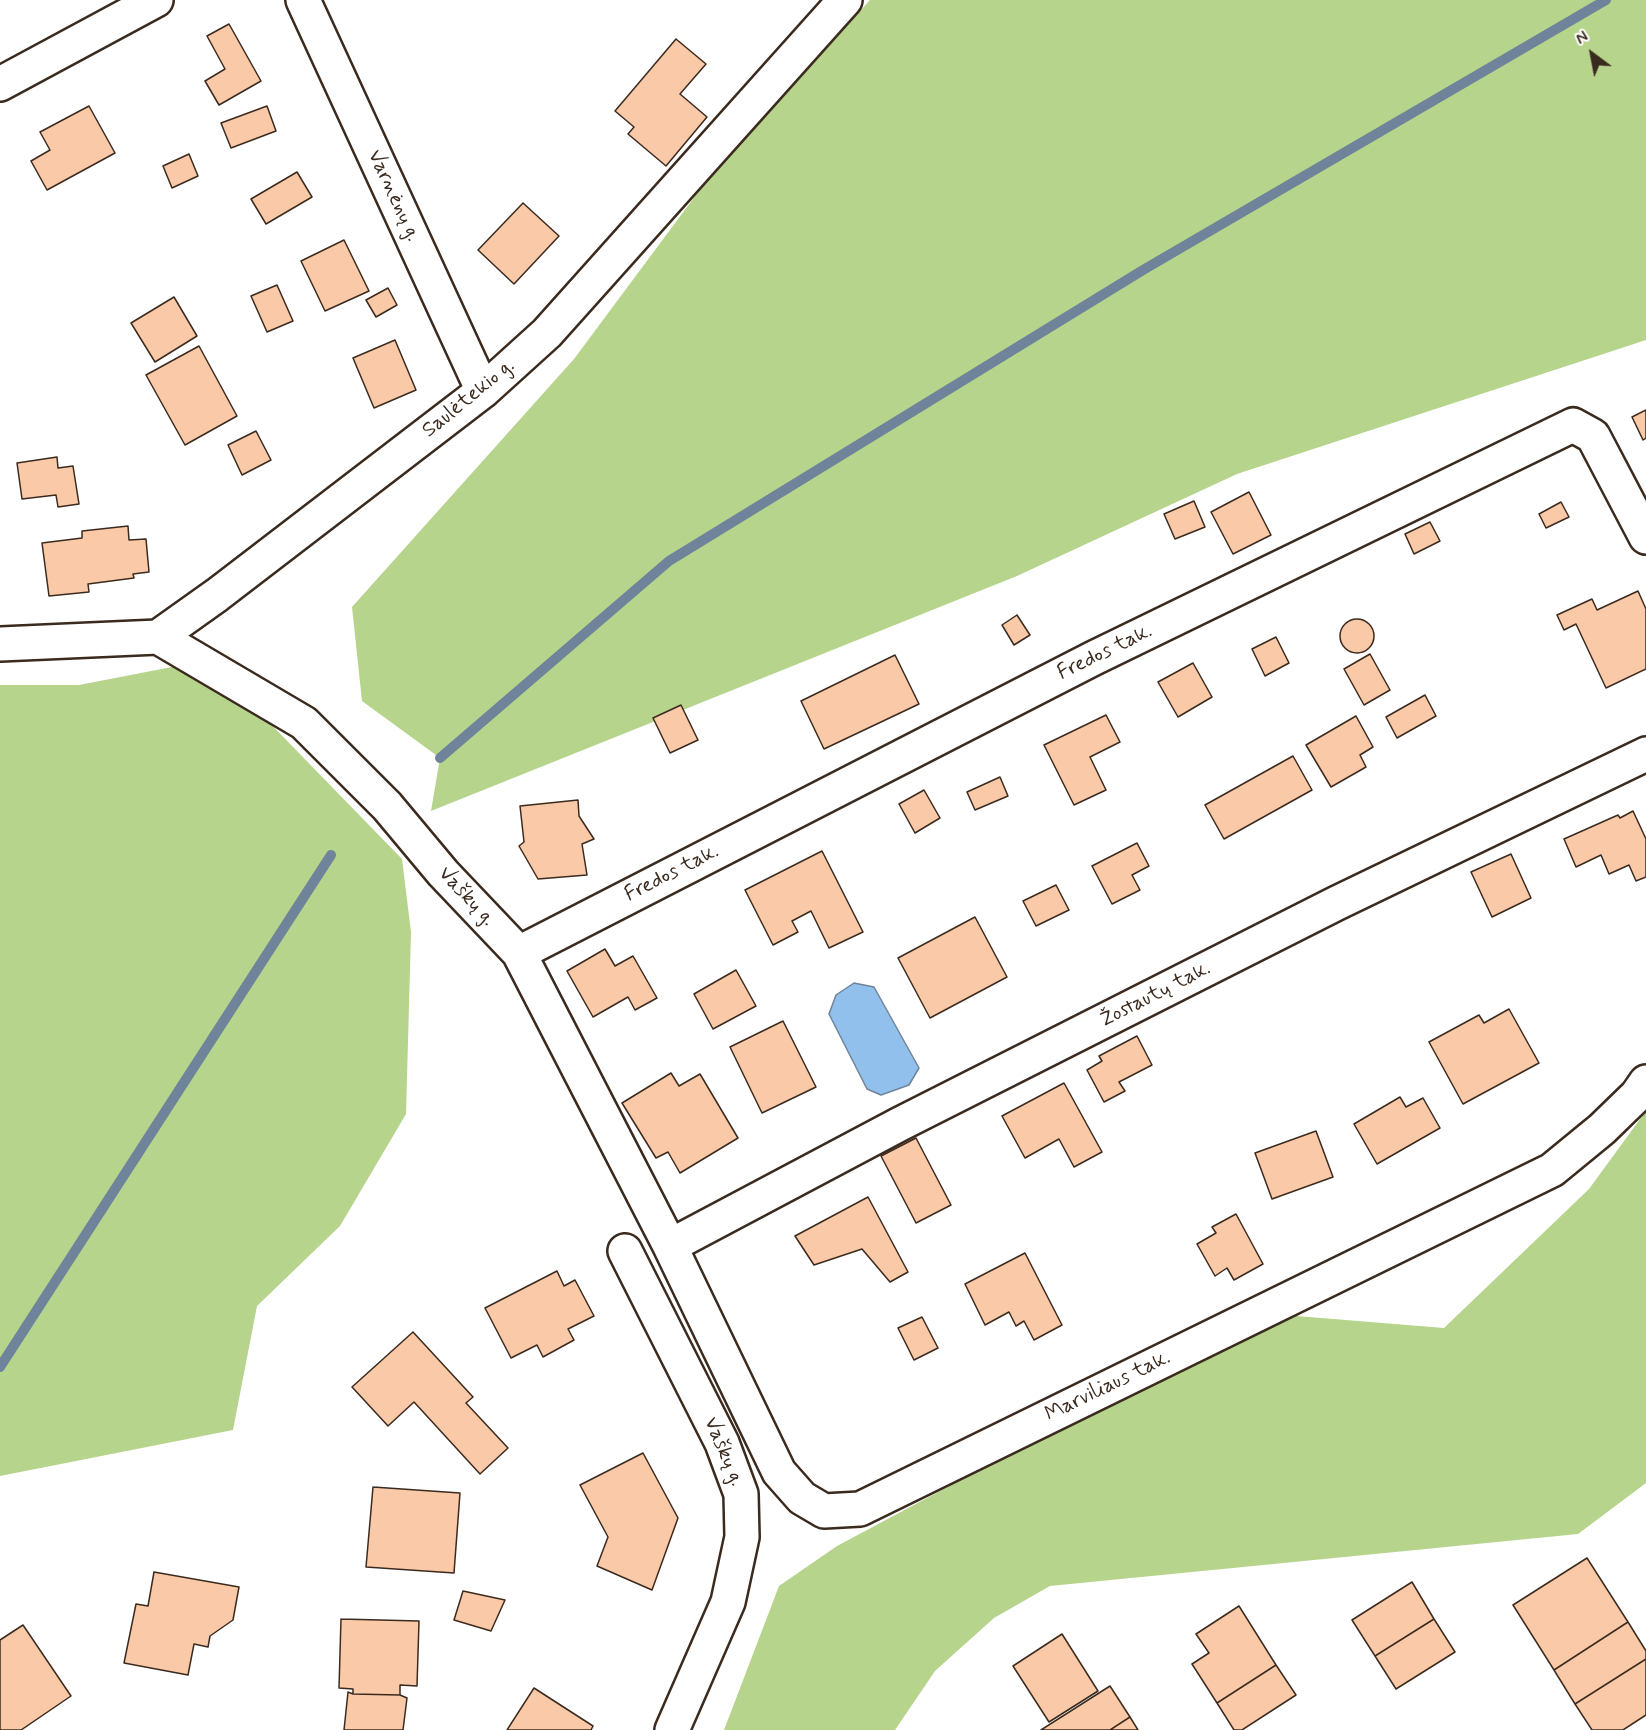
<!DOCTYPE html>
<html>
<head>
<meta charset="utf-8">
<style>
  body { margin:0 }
  #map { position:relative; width:1646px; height:1730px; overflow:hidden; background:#fff; font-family:Mynerve,sans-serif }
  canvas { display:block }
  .north { position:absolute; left:1562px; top:24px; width:60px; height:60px; -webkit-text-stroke:4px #fff; paint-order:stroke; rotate:328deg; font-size:16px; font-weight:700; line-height:24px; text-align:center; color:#3b2a1e }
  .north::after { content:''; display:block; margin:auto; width:21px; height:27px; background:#3b2a1e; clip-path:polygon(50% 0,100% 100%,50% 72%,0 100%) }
</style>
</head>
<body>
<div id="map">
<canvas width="1646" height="1730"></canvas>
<div class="north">N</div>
</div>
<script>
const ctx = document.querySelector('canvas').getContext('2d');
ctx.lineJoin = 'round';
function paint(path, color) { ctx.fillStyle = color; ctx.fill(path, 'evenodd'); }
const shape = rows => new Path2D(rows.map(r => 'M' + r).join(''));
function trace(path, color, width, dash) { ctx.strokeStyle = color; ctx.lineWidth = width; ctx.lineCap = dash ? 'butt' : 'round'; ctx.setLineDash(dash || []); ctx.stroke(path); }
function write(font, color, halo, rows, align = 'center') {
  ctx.font = font + ' Mynerve,sans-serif'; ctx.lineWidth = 5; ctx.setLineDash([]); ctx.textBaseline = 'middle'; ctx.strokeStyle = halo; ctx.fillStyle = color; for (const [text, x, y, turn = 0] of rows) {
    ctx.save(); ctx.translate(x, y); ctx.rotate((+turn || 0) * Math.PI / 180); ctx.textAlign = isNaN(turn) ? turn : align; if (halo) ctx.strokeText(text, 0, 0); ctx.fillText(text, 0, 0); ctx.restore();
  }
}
const green = shape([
  [870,0,1646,0,1646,340,1237,474,1017,576,431,811,440,758,362,701,352,607,574,359,713,172],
  [177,666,260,713,402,859,411,932,406,1114,340,1226,257,1306,233,1430,0,1476,0,685,79,685],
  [1646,1111,1646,1483,1578,1534,1050,1586,994,1618,935,1671,895,1730,724,1730,779,1586,837,1546,1272,1314,1444,1328,1589,1189]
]);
const water = shape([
  [854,983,874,987,919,1068,909,1085,881,1095,867,1089,829,1014,836,995,854,983]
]);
const stream = shape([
  [440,758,669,561,1143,270,1606,0],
  [0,1367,331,855]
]);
const building = shape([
  [229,24,261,81,219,105,205,81,225,69,207,36,229,24],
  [676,39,706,64,680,94,707,117,666,166,628,134,634,127,615,111,676,39],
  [89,106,115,153,47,190,31,161,50,150,40,132,89,106],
  [267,106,276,131,231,148,221,123,267,106],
  [189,154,198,176,172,188,163,166,189,154],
  [297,172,312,197,266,224,251,199,297,172],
  [523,203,559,236,514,284,478,250,523,203],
  [344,240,369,291,325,311,301,261,344,240],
  [277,285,293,321,267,332,251,296,277,285],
  [388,288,397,305,376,317,366,300,388,288],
  [174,297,197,336,155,362,131,323,174,297],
  [395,340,416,390,374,408,353,358,395,340],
  [199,346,237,416,185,445,146,375,199,346],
  [1646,410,1646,438,1643,440,1632,417,1646,410],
  [256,431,271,460,242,475,228,445,256,431],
  [57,457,58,468,73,466,79,504,58,507,56,495,22,499,17,463,57,457],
  [1249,492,1271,535,1233,554,1211,512,1249,492],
  [1194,501,1205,527,1175,539,1164,514,1194,501],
  [1561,502,1569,517,1546,528,1539,514,1561,502],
  [1430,522,1440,541,1414,554,1405,534,1430,522],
  [128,526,129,540,146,539,149,572,133,574,134,578,88,584,89,592,49,596,42,543,82,538,82,531,128,526],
  [1638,591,1646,609,1646,669,1606,688,1576,624,1564,630,1557,615,1592,599,1597,610,1638,591],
  [1017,615,1030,635,1014,645,1002,625,1017,615],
  '1340 636a17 17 0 1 1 34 0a17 17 0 1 1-34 0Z',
  [1276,637,1289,663,1265,676,1252,649,1276,637],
  [1370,654,1390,690,1364,705,1344,669,1370,654],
  [895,655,919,704,824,749,801,701,895,655],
  [1193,663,1212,697,1178,717,1158,682,1193,663],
  [1425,695,1436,716,1397,738,1386,717,1425,695],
  [681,705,698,740,670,753,653,718,681,705],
  [1106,715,1120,742,1090,757,1106,790,1074,805,1044,745,1106,715],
  [1356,716,1373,747,1360,755,1366,767,1331,787,1306,745,1356,716],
  [1293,756,1312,790,1224,839,1205,805,1293,756],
  [1000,777,1008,796,975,810,967,792,1000,777],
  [924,790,940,818,915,833,899,804,924,790],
  [578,800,579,816,594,839,582,844,587,875,538,879,519,846,524,842,520,806,578,800],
  [1633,811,1646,839,1646,877,1636,881,1629,865,1609,874,1601,855,1576,867,1564,839,1618,815,1620,818,1633,811],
  [1137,843,1149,866,1132,875,1140,890,1112,904,1092,866,1137,843],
  [822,851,863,932,829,948,811,911,792,921,798,932,773,945,745,890,822,851],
  [1511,854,1531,898,1492,917,1471,872,1511,854],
  [1056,885,1069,910,1036,926,1023,901,1056,885],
  [975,917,1007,977,930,1018,898,958,975,917],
  [605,949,615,966,633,956,657,998,635,1010,628,997,593,1017,567,971,605,949],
  [736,970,756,1006,713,1029,694,994,736,970],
  [1509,1009,1539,1063,1463,1104,1429,1042,1479,1015,1484,1023,1509,1009],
  [783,1021,816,1087,762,1113,730,1047,783,1021],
  [1137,1036,1152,1065,1119,1082,1125,1091,1104,1102,1087,1070,1102,1061,1099,1056,1137,1036],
  [671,1073,679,1086,700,1074,738,1138,680,1173,668,1152,656,1158,622,1103,671,1073],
  [1064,1083,1102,1152,1074,1167,1059,1139,1025,1158,1002,1116,1064,1083],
  [1400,1097,1406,1107,1423,1098,1440,1128,1377,1164,1354,1124,1400,1097],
  [1316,1131,1333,1177,1272,1199,1255,1153,1316,1131],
  [916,1138,951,1205,916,1223,881,1156,916,1138],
  [868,1197,908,1272,890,1282,862,1249,814,1265,795,1236,868,1197],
  [1236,1214,1263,1264,1234,1280,1227,1268,1215,1276,1197,1244,1216,1233,1212,1227,1236,1214],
  [1025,1253,1062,1325,1034,1340,1024,1321,1016,1326,1009,1312,985,1325,965,1284,1025,1253],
  [557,1271,564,1286,575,1280,594,1316,568,1329,574,1340,543,1357,537,1345,511,1358,485,1308,557,1271],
  [922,1317,938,1348,914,1360,898,1328,922,1317],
  [413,1332,473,1397,466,1403,508,1448,480,1474,414,1402,388,1426,352,1387,413,1332],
  [643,1453,678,1518,652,1590,597,1566,608,1537,580,1485,643,1453],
  [373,1487,460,1493,454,1573,366,1567,373,1487],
  [1587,1558,1628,1622,1554,1670,1513,1605,1587,1558],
  [154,1572,239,1587,233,1620,210,1636,208,1647,194,1644,188,1675,124,1663,136,1604,148,1606,154,1572],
  [1412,1582,1434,1619,1375,1656,1352,1620,1412,1582],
  [463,1591,505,1600,491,1631,454,1620,463,1591],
  [1239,1606,1276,1665,1217,1703,1192,1664,1209,1653,1196,1634,1239,1606],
  [341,1619,419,1621,417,1686,400,1685,400,1695,353,1694,353,1689,339,1688,341,1619],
  [1434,1619,1455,1652,1396,1689,1375,1656,1434,1619],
  [1628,1622,1646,1651,1646,1659,1575,1704,1554,1670,1628,1622],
  [23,1625,71,1696,21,1730,0,1730,0,1640,23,1625],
  [1062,1634,1098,1691,1049,1722,1013,1666,1062,1634],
  [1646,1659,1646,1715,1623,1730,1592,1730,1575,1704,1646,1659],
  [1276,1665,1296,1695,1242,1730,1234,1730,1217,1703,1276,1665],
  [1110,1686,1130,1717,1110,1730,1041,1730,1110,1686],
  [534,1688,593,1726,591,1730,507,1730,534,1688],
  [348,1692,353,1694,400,1695,407,1698,403,1730,344,1730,348,1692],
  [1130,1717,1138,1730,1110,1730,1130,1717]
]);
const minor = shape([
  [303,0,483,391],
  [0,84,156,0],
  [158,637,304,723,387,806,443,873,519,953,670,1246,779,1472,802,1498,824,1511,860,1509,1552,1170,1602,1129,1637,1095,1646,1082],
  [0,644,158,637,217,595,483,391,547,333,845,0],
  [519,953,1094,658,1573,425,1593,436,1646,537],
  [670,1246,900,1124,1337,903,1646,754],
  [625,1251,722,1443,741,1494,742,1537,728,1602,672,1730]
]);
const streetNames = [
  ["Varnėnų g.",393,196,65],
  ["Saulėtekio g.",469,399,-39],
  ["Fredos tak.",1105,653,-26],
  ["Fredos tak.",672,874,-27],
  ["Vaškų g.",466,897,47],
  ["Žostautų tak.",1156,995,-27],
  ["Marviliaus tak.",1108,1387,-26],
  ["Vaškų g.",723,1452,67]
];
paint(green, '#b6d48c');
paint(water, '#91c0ec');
trace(water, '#6f849a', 1.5);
trace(stream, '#6f849a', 10);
paint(building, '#f9c9a8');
trace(building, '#3b2a1e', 1.5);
trace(minor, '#3b2a1e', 38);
trace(minor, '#fff', 33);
write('21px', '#3b2a1e', '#fff', streetNames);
</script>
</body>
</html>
